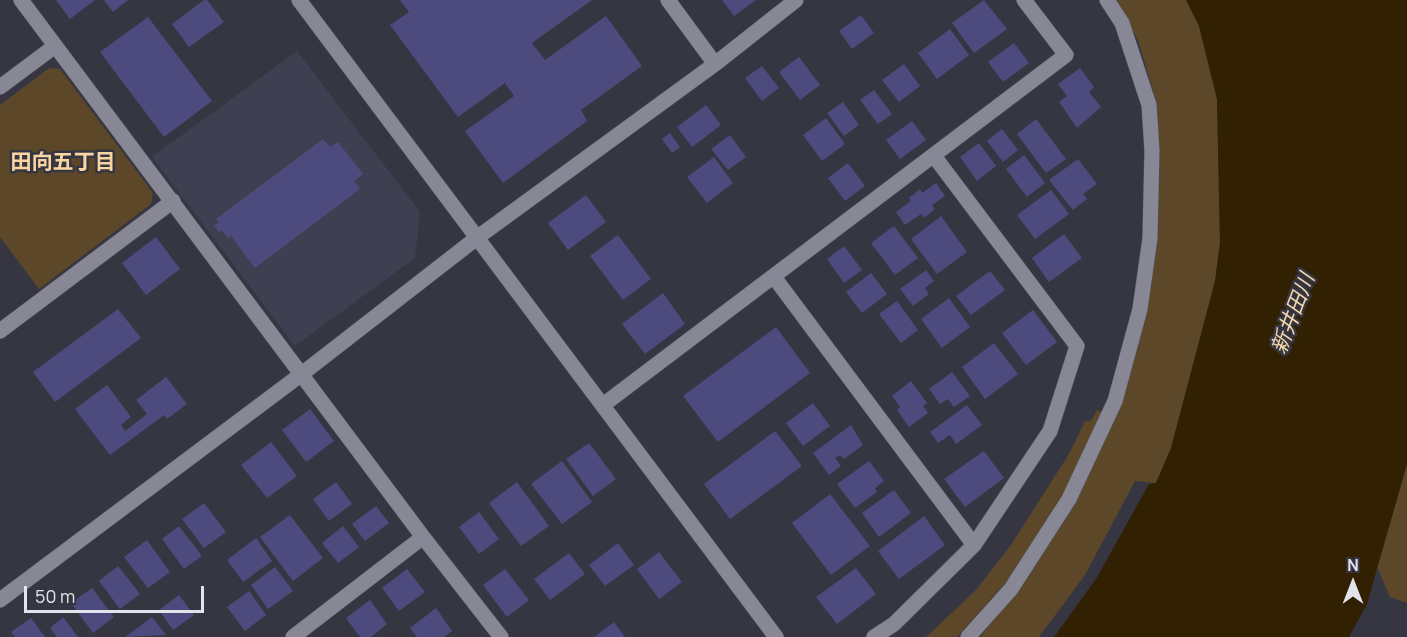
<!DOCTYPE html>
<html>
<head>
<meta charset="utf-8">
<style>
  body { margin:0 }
  #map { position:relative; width:1407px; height:637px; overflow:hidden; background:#363642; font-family:Manrope,sans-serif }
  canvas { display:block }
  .north { position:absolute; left:1323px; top:553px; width:60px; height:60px; -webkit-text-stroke:4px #363642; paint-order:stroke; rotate:0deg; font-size:16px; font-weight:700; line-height:24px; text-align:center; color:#e3e3eb }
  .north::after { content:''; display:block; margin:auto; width:21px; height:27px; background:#e3e3eb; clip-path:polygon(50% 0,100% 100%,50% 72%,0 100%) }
  .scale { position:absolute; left:24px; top:586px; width:180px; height:27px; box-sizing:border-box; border:3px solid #e3e3eb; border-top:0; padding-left:8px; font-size:18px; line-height:21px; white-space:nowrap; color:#e3e3eb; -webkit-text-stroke:4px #363642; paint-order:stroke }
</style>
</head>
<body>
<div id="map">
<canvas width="1407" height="637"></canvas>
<div class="north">N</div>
<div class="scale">50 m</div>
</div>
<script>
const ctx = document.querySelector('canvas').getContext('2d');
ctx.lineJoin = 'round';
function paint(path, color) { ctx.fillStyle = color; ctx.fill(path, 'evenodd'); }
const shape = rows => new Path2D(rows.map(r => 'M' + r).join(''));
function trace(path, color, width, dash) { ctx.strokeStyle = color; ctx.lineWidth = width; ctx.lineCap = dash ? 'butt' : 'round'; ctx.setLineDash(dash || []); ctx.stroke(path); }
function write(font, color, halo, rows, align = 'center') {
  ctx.font = font + ' Manrope,"Noto Sans JP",sans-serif'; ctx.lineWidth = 5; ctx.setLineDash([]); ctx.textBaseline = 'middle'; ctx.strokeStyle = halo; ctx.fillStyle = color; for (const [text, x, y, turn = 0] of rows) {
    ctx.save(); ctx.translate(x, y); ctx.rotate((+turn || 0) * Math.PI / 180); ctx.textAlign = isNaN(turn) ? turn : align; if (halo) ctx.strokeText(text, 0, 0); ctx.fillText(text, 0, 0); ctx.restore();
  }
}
const built = shape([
  [297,51,420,212,415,258,295,346,152,157]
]);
const green = shape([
  [1117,0,1186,0,1199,26,1217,99,1220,243,1215,281,1171,448,1156,483,1135,481,1085,575,1039,637,980,637,1026,578,1079,496,1122,403,1147,305,1158,236,1160,153,1154,94,1138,40],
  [49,68,60,69,153,193,151,204,39,289,0,237,0,105],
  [1097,410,1104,413,1063,494,1009,579,957,637,926,637,976,590,1011,545,1069,454,1085,421,1091,421],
  [1407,464,1407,603,1390,597,1377,567]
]);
const water = shape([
  [1186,0,1407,0,1407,464,1367,604,1349,637,1054,637,1096,579,1149,484,1156,483,1171,448,1215,281,1220,243,1217,99,1199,26]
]);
const building = shape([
  [56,0,95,0,70,19],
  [104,0,128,0,113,12],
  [204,0,207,0,224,22,189,47,172,24],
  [400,0,592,0,532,43,545,60,606,16,642,66,581,110,587,121,503,183,465,131,514,96,505,83,458,117,390,25,409,12],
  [722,0,756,0,734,16],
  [984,0,1007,29,974,53,952,23],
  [861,15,874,33,852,49,839,31],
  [148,17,212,101,164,137,100,52],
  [950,29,969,55,937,79,918,53],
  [1014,43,1029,63,1003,82,988,62],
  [799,57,820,85,800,100,779,72],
  [904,64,920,86,899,102,882,80],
  [762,66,779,88,762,101,745,78],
  [1080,68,1094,87,1089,92,1101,107,1077,128,1059,102,1067,96,1058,84],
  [874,90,892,114,878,124,860,100],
  [843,102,859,125,844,136,827,113],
  [706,105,721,125,692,147,677,127],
  [826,118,845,144,822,161,803,135],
  [1036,119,1066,159,1046,173,1017,134],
  [912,121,926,140,900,159,886,140],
  [1002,129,1018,150,1003,162,987,141],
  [670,133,680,147,672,153,662,139],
  [730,135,746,157,728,170,711,149],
  [323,139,330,147,338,142,363,174,354,181,360,189,255,268,231,236,228,238,222,230,219,232,214,226,219,222,216,219],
  [979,143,996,166,977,181,960,157],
  [1024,155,1045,183,1027,197,1006,169],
  [714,157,733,183,707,203,687,177],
  [1078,159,1097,184,1083,194,1087,199,1073,210,1049,180],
  [848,163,865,186,845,201,828,178],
  [936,183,945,196,932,205,935,209,924,218,921,214,905,225,896,212,911,201,909,198,920,189,922,193],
  [1051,190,1069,214,1035,239,1017,215],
  [586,195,606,222,568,250,548,223],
  [941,216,967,252,937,274,911,239],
  [894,226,918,258,895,275,871,243],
  [1064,234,1082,258,1049,282,1032,258],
  [618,235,651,279,623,300,590,256],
  [156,237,180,269,146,295,122,263],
  [844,246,862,270,844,283,827,259],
  [926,270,934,281,925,288,929,294,913,306,900,289],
  [990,271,1005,290,971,315,956,296],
  [871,273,887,294,862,313,846,292],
  [663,293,685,324,645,354,622,324],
  [949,298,970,327,942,348,921,319],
  [897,301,918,330,901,343,879,314],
  [118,309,141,338,55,402,33,372],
  [1033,310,1057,342,1026,365,1002,333],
  [776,327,810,373,718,442,683,396],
  [994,343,1018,374,985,399,962,367],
  [952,372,970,396,954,407,948,399,940,404,929,389],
  [166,377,187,404,167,419,164,415,110,455,75,409,107,385,131,417,121,425,125,431,147,414,136,400],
  [911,381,927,403,923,406,928,413,909,427,897,410,900,407,892,396],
  [813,403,830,426,803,446,786,423],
  [967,405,982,425,956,444,950,435,938,443,930,432],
  [310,409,334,441,306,462,282,430],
  [851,425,863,445,844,459,840,455,835,458,841,466,829,475,813,453],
  [775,431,802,466,730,519,704,484],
  [271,442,297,476,267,498,241,465],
  [589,443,616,479,593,496,566,459],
  [984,451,1004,478,965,507,944,479],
  [562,461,592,502,562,524,531,484],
  [869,461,884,481,875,488,877,492,855,508,837,484],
  [336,482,352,504,329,521,313,499],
  [517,482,549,526,521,546,489,503],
  [894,490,911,513,879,537,862,513],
  [830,494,870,546,831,575,792,523],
  [204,503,226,532,204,548,182,519],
  [376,506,389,523,365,541,352,524],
  [479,512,499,539,479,554,459,527],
  [290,515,323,558,293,581,260,537],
  [924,516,945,545,899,579,878,551],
  [179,526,202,556,184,569,162,539],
  [343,526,359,547,338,563,322,543],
  [256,538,272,561,243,582,227,560],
  [147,540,170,572,148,588,124,557],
  [618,543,634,565,605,586,589,565],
  [659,552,682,582,659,599,637,569],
  [569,553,585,574,550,600,534,579],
  [118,566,140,594,120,609,99,581],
  [275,567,293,591,268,609,251,585],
  [856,568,876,594,837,624,816,597],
  [407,569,425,592,399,611,382,588],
  [505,569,529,600,507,617,483,585],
  [92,588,114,617,93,633,71,603],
  [249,591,266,615,245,631,227,607],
  [179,595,194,615,173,630,159,610],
  [370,600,387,624,371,637,360,637,346,618],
  [436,608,452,631,444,637,417,637,410,628],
  [63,617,78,637,57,637,50,628],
  [152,617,166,635,125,637],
  [31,618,45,637,15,637,11,632],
  [614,622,625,637,594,637]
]);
const minor = shape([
  [21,0,423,537,293,637],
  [299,0,776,637],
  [668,0,715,64],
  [0,87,55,46],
  [774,277,974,545],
  [0,331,173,201],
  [603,405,1066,55,1024,0],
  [423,537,501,637],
  [0,600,303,373,478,237,715,64,796,0],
  [874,637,894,624,974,545,1050,431,1077,346,934,156],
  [968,637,1011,589,1069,499,1115,401,1140,309,1150,238,1152,151,1149,105,1122,23,1107,0]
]);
const neighbourhoodNames = [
  ["田向五丁目",63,163]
];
const waterNames = [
  ["新井田川",1294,314,-69]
];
paint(built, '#403f52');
paint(green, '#5c4829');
paint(water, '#312002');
paint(building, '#4d4a7e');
trace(minor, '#54545f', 16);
trace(minor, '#878795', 15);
write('bold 21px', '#f9d5a0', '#363642', neighbourhoodNames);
write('italic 21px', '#f7d8aa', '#363642', waterNames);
</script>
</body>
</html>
